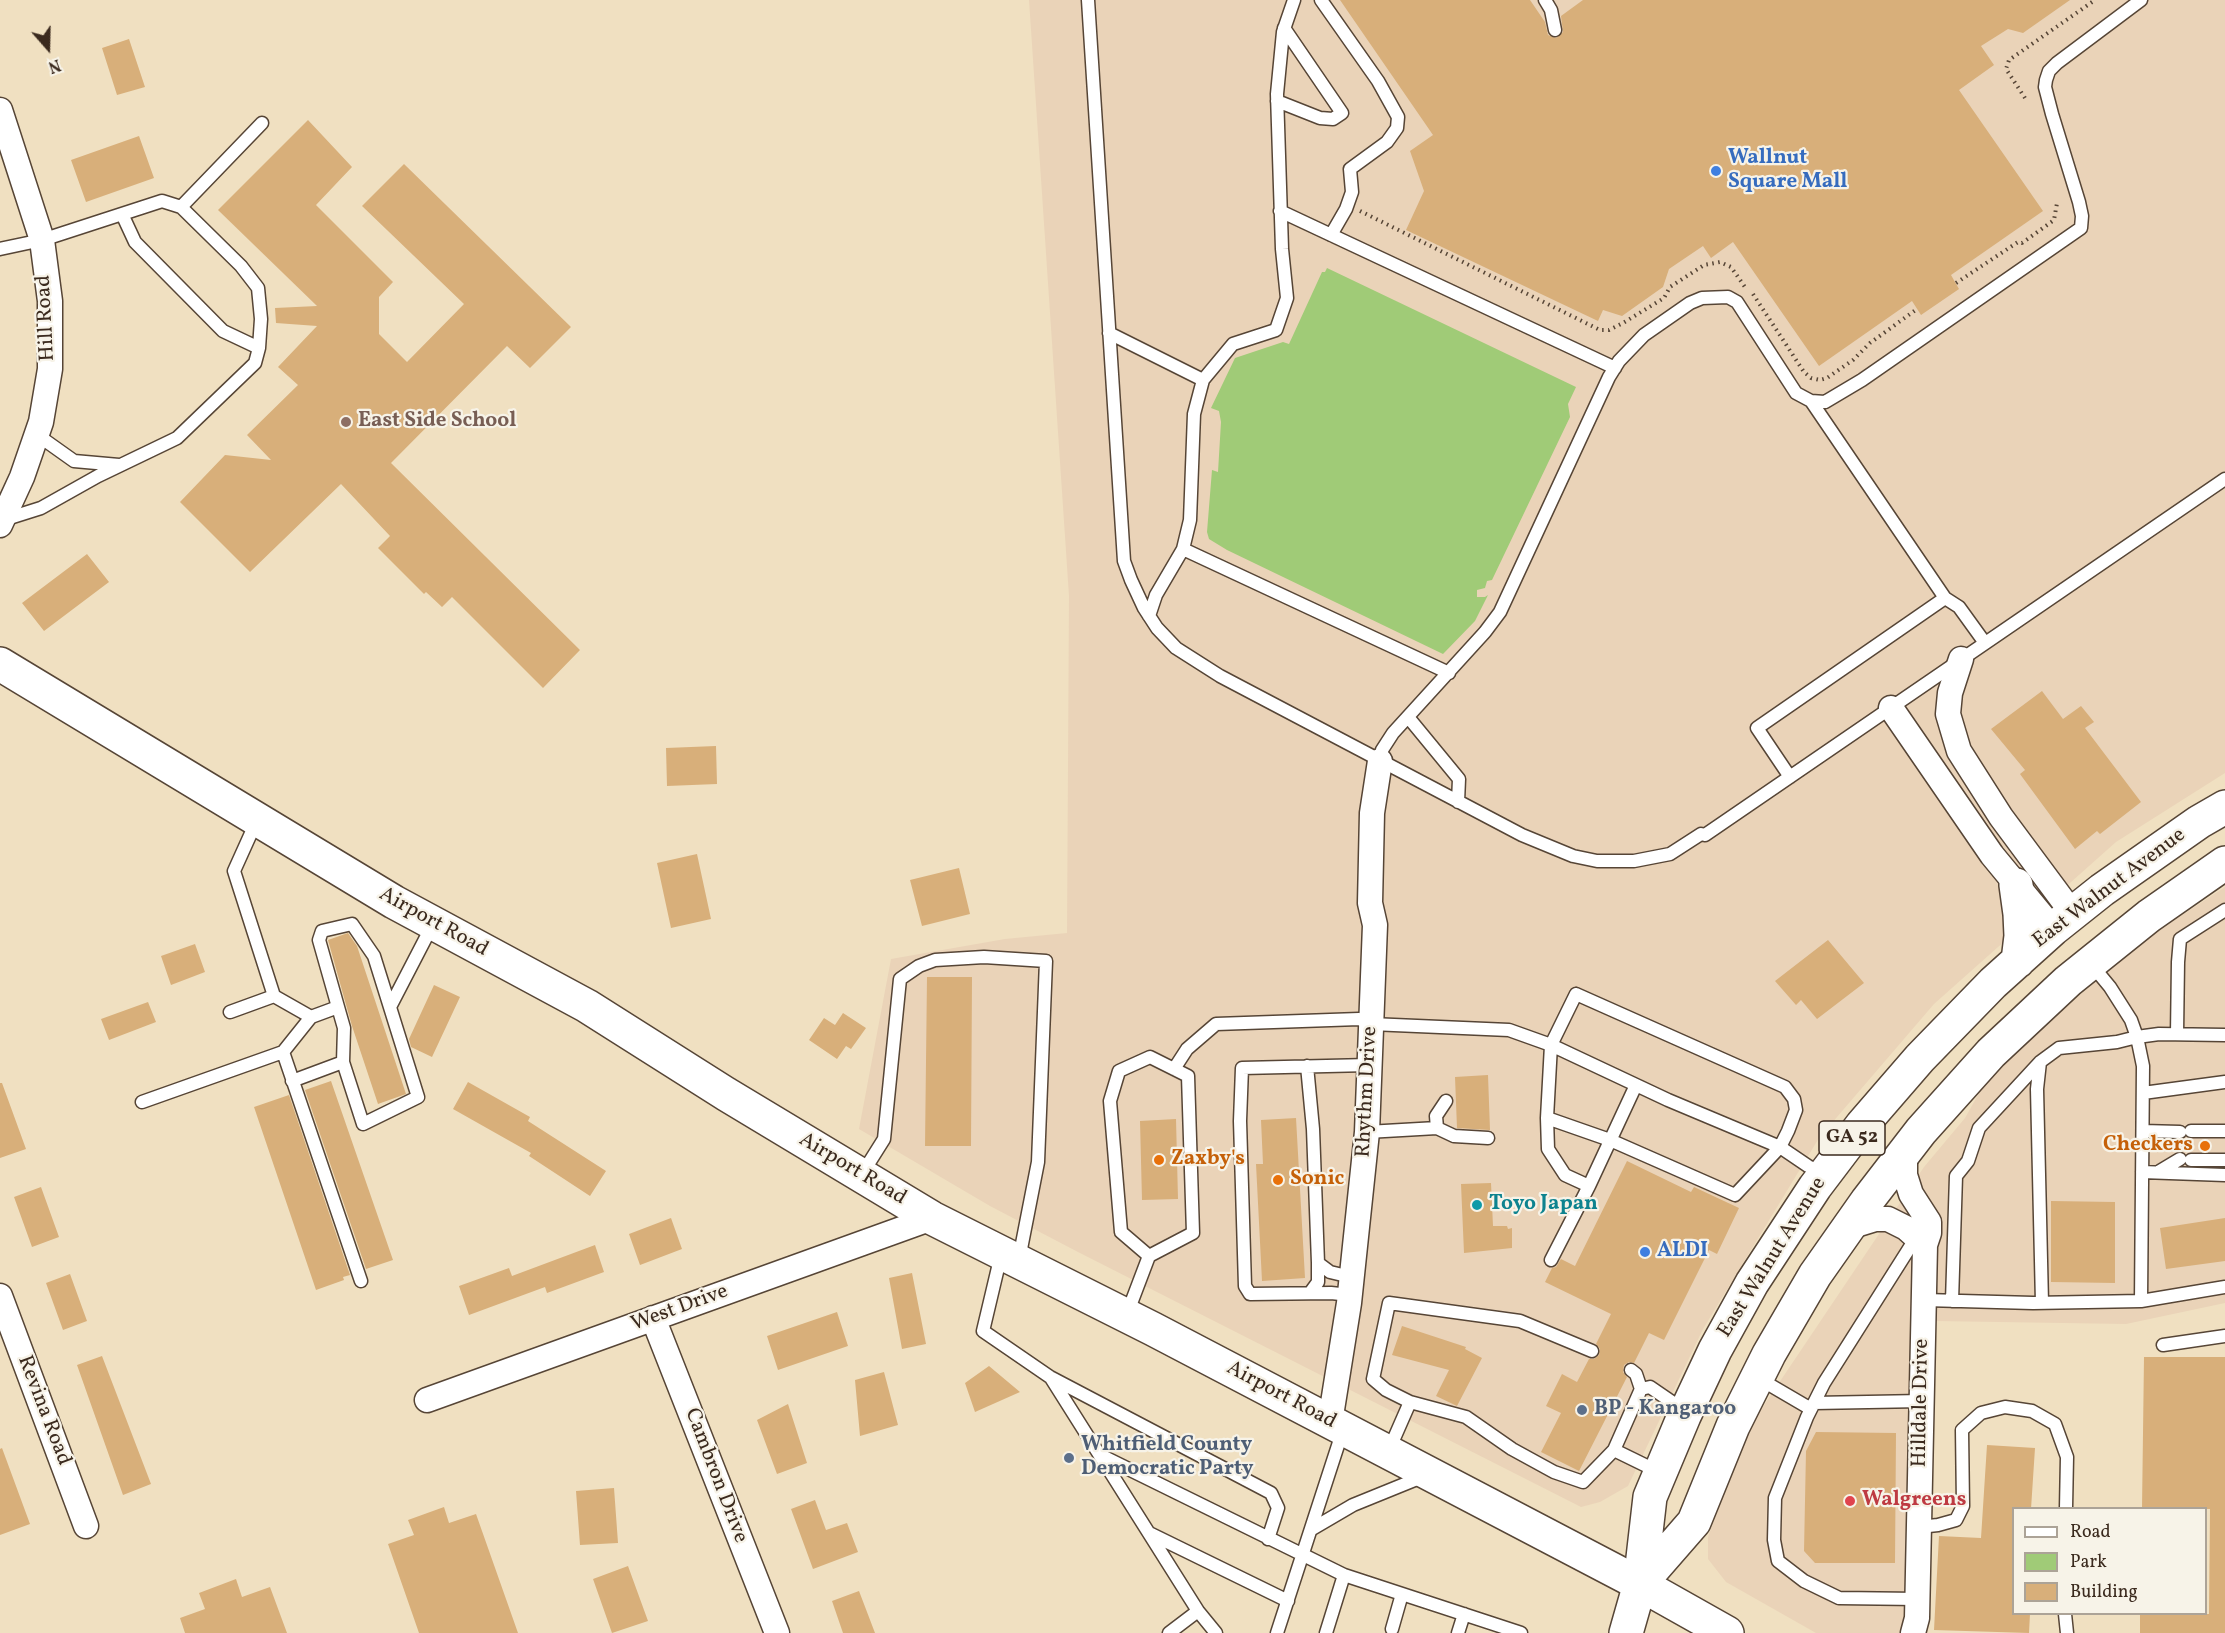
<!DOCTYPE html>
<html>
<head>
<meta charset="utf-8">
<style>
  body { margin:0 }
  #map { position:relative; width:2225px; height:1633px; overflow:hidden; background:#f0e0c1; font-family:Vollkorn,serif }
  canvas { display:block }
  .legend { position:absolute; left:2012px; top:1507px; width:195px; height:108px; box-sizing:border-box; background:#f7f3e8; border:2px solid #aca397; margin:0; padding:8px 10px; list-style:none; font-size:18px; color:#3b2a1e }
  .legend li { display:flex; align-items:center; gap:12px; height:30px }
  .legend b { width:30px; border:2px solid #aca397 }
  .north { position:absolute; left:18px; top:18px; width:60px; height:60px; -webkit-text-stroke:4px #f7f3e8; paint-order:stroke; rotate:160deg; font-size:16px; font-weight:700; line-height:24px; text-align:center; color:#3b2a1e }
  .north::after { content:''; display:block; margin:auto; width:21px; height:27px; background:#3b2a1e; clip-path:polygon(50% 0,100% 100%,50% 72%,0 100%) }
</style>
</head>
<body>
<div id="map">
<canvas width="2225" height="1633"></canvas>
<ul class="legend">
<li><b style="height:8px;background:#fff"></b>Road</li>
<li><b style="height:16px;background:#a0cb77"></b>Park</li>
<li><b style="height:16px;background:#d8af7a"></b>Building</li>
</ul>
<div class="north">N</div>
</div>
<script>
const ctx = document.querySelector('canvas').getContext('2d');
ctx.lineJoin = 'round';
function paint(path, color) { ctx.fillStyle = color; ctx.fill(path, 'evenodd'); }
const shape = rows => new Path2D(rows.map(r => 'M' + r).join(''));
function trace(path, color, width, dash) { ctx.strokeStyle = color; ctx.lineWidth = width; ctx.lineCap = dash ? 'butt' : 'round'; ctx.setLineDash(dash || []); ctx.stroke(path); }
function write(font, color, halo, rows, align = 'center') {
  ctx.font = font + ' Vollkorn,serif'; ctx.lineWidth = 4.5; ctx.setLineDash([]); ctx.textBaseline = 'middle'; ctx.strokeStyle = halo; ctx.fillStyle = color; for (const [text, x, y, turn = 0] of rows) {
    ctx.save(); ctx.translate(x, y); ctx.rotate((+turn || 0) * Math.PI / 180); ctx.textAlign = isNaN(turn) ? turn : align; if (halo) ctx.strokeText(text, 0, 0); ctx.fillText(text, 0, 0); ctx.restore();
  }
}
const built = shape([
  [1029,0,2225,0,2225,773,2116,842,1934,1004,1819,1138,1703,1329,1628,1486,1600,1502,1581,1507,1078,1252,990,1206,859,1129,891,959,1005,939,1067,933,1069,596],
  [2225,887,2225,1303,2126,1324,1934,1321,1928,1633,1816,1633,1726,1582,1708,1559,1708,1537,1748,1429,1924,1167,1965,1118,1991,1072,2141,942]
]);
const green = shape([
  [1327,268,1576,387,1568,404,1570,417,1492,580,1487,581,1485,588,1477,590,1477,597,1485,597,1488,595,1475,621,1443,654,1227,550,1209,539,1207,532,1212,470,1218,472,1221,422,1219,411,1211,408,1235,358,1283,342,1289,344,1322,272,1325,272]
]);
const building = shape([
  [1340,0,1530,0,1545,22,1548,35,1556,38,1563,32,1561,16,1583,0,2070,0,2023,33,2008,29,1981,46,1994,65,1959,90,2043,211,1951,275,1959,289,1921,315,1912,301,1819,366,1733,242,1711,258,1703,246,1669,269,1663,287,1622,316,1603,310,1598,321,1406,230,1424,191,1410,151,1433,135],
  [129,39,145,87,117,95,102,48],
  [308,120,352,167,316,205,393,282,379,297,379,334,407,362,464,304,362,206,404,164,571,327,530,368,507,346,391,463,580,650,543,688,452,597,442,607,426,592,424,594,378,548,390,536,341,484,250,572,180,502,225,455,271,460,247,435,298,385,278,367,317,326,276,323,275,308,317,306,218,210],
  [139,136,154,178,86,202,71,160],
  [87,554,109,582,44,631,22,603],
  [2042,691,2063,719,2081,706,2094,722,2085,728,2141,802,2100,834,2097,831,2075,849,2020,774,2025,770,1991,729],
  [716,746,717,784,667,786,666,748],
  [697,854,711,919,671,928,657,863],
  [959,868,970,914,922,926,910,880],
  [348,933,357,946,406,1094,378,1104,352,1026,328,940],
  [1828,940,1864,983,1817,1019,1801,1000,1796,1005,1775,981],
  [195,944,205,972,171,985,161,956],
  [927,977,972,977,971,1146,925,1146],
  [434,985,460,997,432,1057,411,1047,409,1039],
  [148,1002,156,1022,109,1040,101,1019],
  [843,1013,866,1028,851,1049,846,1046,837,1059,809,1040,824,1018,835,1025],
  [1488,1075,1490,1130,1457,1128,1455,1077],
  [331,1081,393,1260,366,1269,305,1090],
  [468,1082,530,1117,528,1121,606,1171,590,1196,529,1156,531,1153,453,1109],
  [0,1083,2,1083,26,1149,0,1158],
  [289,1095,350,1275,343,1277,344,1280,316,1290,254,1107],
  [1296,1118,1305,1278,1262,1281,1256,1164,1263,1164,1261,1120],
  [1176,1119,1178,1199,1142,1200,1140,1121],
  [1627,1161,1691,1192,1694,1187,1739,1208,1717,1254,1709,1250,1664,1340,1649,1333,1634,1363,1629,1362,1624,1365,1623,1372,1627,1377,1579,1471,1541,1452,1561,1413,1546,1406,1562,1374,1577,1382,1589,1359,1594,1359,1599,1355,1600,1349,1596,1344,1611,1314,1545,1282,1552,1268,1556,1267,1561,1259,1575,1266],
  [1491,1183,1493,1226,1507,1226,1508,1229,1512,1228,1512,1248,1464,1253,1461,1184],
  [41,1187,59,1237,32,1247,14,1197],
  [2051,1201,2115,1202,2115,1283,2051,1282],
  [671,1218,682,1249,640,1265,629,1234],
  [2225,1218,2225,1261,2166,1269,2160,1228],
  [595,1245,604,1272,547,1293,545,1287,469,1315,459,1286,509,1268,512,1276],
  [912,1273,926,1344,902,1349,889,1278],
  [70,1274,87,1321,63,1330,46,1283],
  [837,1312,848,1346,778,1370,767,1336],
  [1402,1326,1466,1347,1465,1349,1482,1358,1457,1406,1436,1396,1449,1370,1392,1355],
  [102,1356,151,1484,123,1495,77,1365],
  [2144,1357,2225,1357,2225,1633,2140,1633,2140,1614,2209,1614,2210,1509,2142,1509],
  [989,1366,1020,1392,975,1412,965,1383],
  [884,1372,898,1425,860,1436,855,1380],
  [788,1404,807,1463,777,1474,757,1420],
  [1816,1432,1896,1433,1895,1563,1815,1563,1804,1551,1806,1451],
  [1987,1445,2035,1448,2031,1509,2013,1509,2013,1614,2030,1614,2029,1633,1934,1630,1939,1536,1981,1538],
  [2,1448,30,1524,0,1535,0,1449],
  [614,1488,618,1543,580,1545,576,1491],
  [815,1500,826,1530,847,1523,858,1552,813,1569,791,1509],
  [444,1507,449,1523,476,1514,518,1633,419,1633,388,1544,414,1535,408,1520],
  [628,1566,648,1621,612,1633,593,1579],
  [236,1579,242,1597,270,1587,287,1633,185,1633,180,1618,205,1609,199,1593],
  [859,1591,875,1633,843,1633,832,1601]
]);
const path = shape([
  [2025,98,2006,69,2009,60,2095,0],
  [1360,211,1600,330,1609,330,1623,323,1664,298,1670,287,1704,265,1720,262,1731,267,1745,287],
  [1956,283,2018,242,2022,243,2054,220,2057,203],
  [1753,294,1804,372,1811,378,1820,380,1827,378,1853,360,1870,343,1917,309]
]);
const lane = shape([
  [1088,0,1124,561,1131,580,1144,608,1157,628,1176,648,1220,676,1522,835,1573,856,1597,861,1634,861,1670,854,1701,834,1705,835,2225,479],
  [1321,0,1378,81,1398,117,1397,128,1387,142,1350,169,1352,192,1346,209,1331,235],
  [1545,0,1551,10,1555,30],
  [1277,101,1320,118,1333,119,1342,113,1284,28],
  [181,207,262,123],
  [1280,211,1615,368],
  [122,214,135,242,223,331,259,348],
  [0,249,42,240,162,201,181,207,241,266,258,288,261,319,259,348,255,363,177,438,98,476,41,508,3,520],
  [1109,333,1203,380],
  [1811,401,1945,598,1959,607,1985,643],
  [36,434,74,461,119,465],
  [1183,549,1449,673],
  [1149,616,1156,595,1183,549,1190,520,1194,414,1203,380,1233,344,1276,330,1287,298,1282,249,1277,94,1283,32,1294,0],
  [1408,717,1459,779,1458,802],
  [1380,761,1382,750,1393,733,1485,632,1500,612,1609,377,1619,361,1644,335,1690,303,1702,298,1728,297,1737,302,1796,393,1811,401,1825,402,1862,380,2081,228,2082,216,2079,202,2052,114,2045,87,2046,80,2049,71,2057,63,2141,0],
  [1790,777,1757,728,1945,598],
  [2091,964,2110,987,2131,1020,2137,1037,2143,1066,2141,1301],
  [1576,994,1785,1087,1794,1099,1796,1110,1788,1131,1780,1147,1735,1195,1610,1140,1547,1118,1551,1045,1576,994],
  [390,1007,433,924],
  [230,1012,274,996,234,871,257,820],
  [311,1017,338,1007,319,940,322,931,352,924,374,956,418,1097,363,1124,343,1062,344,1028,338,1007],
  [2177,1034,2178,962,2180,939,2225,910],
  [283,1052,361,1281],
  [2040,1062,2037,1089,2042,1303],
  [1307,1066,1313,1129,1318,1263,1330,1272,1351,1277],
  [1174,1069,1187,1049,1216,1024,1359,1019,1371,1024,1509,1030,1551,1045,1668,1100,1780,1147,1808,1166,1822,1173],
  [292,1081,343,1062],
  [2143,1093,2225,1082],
  [142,1102,283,1052,311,1017,274,996],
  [1547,1118,1548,1149,1565,1175,1589,1186,1636,1085],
  [1437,1128,1436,1116,1446,1101],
  [2143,1131,2180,1132],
  [2191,1131,2225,1131],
  [1367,1132,1437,1128,1454,1136,1488,1138],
  [2191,1160,2225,1160],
  [2160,1171,2180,1159],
  [2142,1172,2225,1175],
  [862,1174,884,1139,900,979,919,966,935,960,984,957,1046,961,1038,1162,1019,1259],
  [1917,1236,1824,1383,1807,1417,1775,1498,1774,1540,1778,1561,1804,1581,1839,1598,1918,1599],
  [1001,1255,983,1331,1050,1377,1271,1493,1278,1508,1268,1539],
  [1551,1260,1589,1186],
  [1310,1293,1318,1282,1318,1263],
  [1350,1295,1331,1293,1250,1294,1245,1286,1240,1121,1242,1068,1369,1065],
  [1925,1300,2033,1303,2141,1301,2225,1287],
  [1952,1301,1956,1176,1968,1161,1979,1128,2040,1062,2059,1048,2117,1042,2137,1037,2159,1034,2225,1035],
  [1127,1314,1149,1256,1193,1233,1188,1076,1150,1057,1119,1071,1110,1101,1121,1232,1149,1256],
  [2163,1345,2225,1336],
  [1592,1351,1520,1321,1389,1303,1373,1379,1386,1390,1410,1402,1466,1417,1512,1449,1554,1472,1583,1482,1614,1450],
  [1631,1370,1636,1374,1641,1389],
  [1051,1378,1198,1611,1216,1633],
  [1758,1378,1811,1409],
  [1814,1403,1922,1401],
  [1389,1450,1410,1402],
  [1100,1455,1344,1575],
  [1659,1472,1614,1450,1641,1389,1650,1387,1685,1411],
  [1919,1527,1938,1525,1956,1520,1963,1506,1962,1430,1981,1413,2005,1407,2032,1411,2055,1424,2067,1457,2066,1508],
  [1312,1529,1353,1505,1422,1477],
  [1149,1533,1288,1601],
  [2065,1614,2067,1633],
  [1392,1629,1402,1594],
  [1169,1633,1198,1611],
  [1277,1633,1343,1430],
  [1326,1633,1344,1575,1521,1633],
  [1458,1633,1464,1614]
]);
const street = shape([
  [0,110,42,240,50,301,50,369,41,422,22,477,0,525],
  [1961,659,1950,693,1948,714,1959,751,2001,817,2073,914],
  [1891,708,1992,855,2053,929],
  [1905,1152,1905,1175,1911,1194,1929,1222,1929,1233,1925,1245,1917,1618,1913,1633],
  [1849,1227,1875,1219,1888,1219,1906,1228,1925,1245],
  [0,1296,86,1526],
  [653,1318,777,1633],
  [427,1400,932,1218],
  [1330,1422,1349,1303,1367,1132,1375,925,1370,903,1372,813,1380,761]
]);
const secondary = shape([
  [0,664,394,902,587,1006,726,1094,932,1218,1153,1329,1640,1584,1727,1633]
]);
const primary = shape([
  [2016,885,2020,914,2021,936,2018,961],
  [1640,1584,1694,1522,1733,1426,1769,1354,1815,1275,1867,1201,1921,1131,1991,1053,2068,981,2149,916,2225,863],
  [1626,1633,1640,1584,1650,1497,1684,1416,1715,1350,1752,1283,1815,1187,1862,1125,1920,1058,1993,983,2053,929,2102,890,2199,822,2225,807]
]);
const markers = [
  [1716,171,6,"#3f7fe0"],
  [346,422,6,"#8d6e63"],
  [2205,1146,6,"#e8710a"],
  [1159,1160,6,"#e8710a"],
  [1278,1180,6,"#e8710a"],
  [1477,1205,6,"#0f9aa8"],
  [1645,1252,6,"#3f7fe0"],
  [1582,1410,6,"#5c6f8a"],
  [1069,1458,6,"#5c6f8a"],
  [1850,1501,6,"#e0444e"]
];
const shields = [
  [1852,1138,66]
];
const shieldNames = [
  ["GA 52",1852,1138]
];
const shopNames = [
  ["Wallnut",1728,159],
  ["Square Mall",1728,183],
  ["ALDI",1657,1252]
];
const streetNames = [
  ["Hill Road",47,318,-93],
  ["East Walnut Avenue",2110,889,-37],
  ["Airport Road",433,923,29],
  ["Rhythm Drive",1368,1092,-87],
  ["Airport Road",852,1170,31],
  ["East Walnut Avenue",1773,1258,-58],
  ["West Drive",680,1309,-20],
  ["Airport Road",1281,1396,28],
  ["Hilldale Drive",1922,1403,-89],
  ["Revina Road",43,1411,69],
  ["Cambron Drive",715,1476,69]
];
const educationNames = [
  ["East Side School",358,422]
];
const foodNames = [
  ["Checkers",2193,1146,"right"],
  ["Zaxby's",1171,1160],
  ["Sonic",1290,1180]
];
const cultureNames = [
  ["Toyo Japan",1489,1205]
];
const serviceNames = [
  ["BP - Kangaroo",1594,1410],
  ["Whitfield County",1081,1446],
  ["Democratic Party",1081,1470]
];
const healthNames = [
  ["Walgreens",1862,1501]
];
paint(built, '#ead3b8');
paint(green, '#a0cb77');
paint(building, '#d8af7a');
trace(lane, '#564536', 15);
trace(street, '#564536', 27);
trace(secondary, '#564536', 36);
trace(primary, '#564536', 36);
trace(path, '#564536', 4, [1.5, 4.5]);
trace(lane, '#fff', 12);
trace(street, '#fff', 24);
trace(secondary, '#fff', 33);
trace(primary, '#fff', 33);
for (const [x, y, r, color] of markers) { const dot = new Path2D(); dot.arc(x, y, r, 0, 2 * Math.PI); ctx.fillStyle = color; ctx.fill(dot); trace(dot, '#f7f3e8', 2); }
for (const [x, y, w] of shields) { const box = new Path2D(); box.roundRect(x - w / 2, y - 17, w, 34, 4.5); ctx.fillStyle = '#f7f3e8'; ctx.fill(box); trace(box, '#3b2a1e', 1.5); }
write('bold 20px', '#3b2a1e', null, shieldNames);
write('bold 21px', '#366cbe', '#f7f3e8', shopNames, 'left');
write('21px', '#3b2a1e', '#f7f3e8', streetNames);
write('bold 21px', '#785e54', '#f7f3e8', educationNames, 'left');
write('bold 21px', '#c56008', '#f7f3e8', foodNames, 'left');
write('bold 21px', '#0d838f', '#f7f3e8', cultureNames, 'left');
write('bold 21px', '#4e5e75', '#f7f3e8', serviceNames, 'left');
write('bold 21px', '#be3a42', '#f7f3e8', healthNames, 'left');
</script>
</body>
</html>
